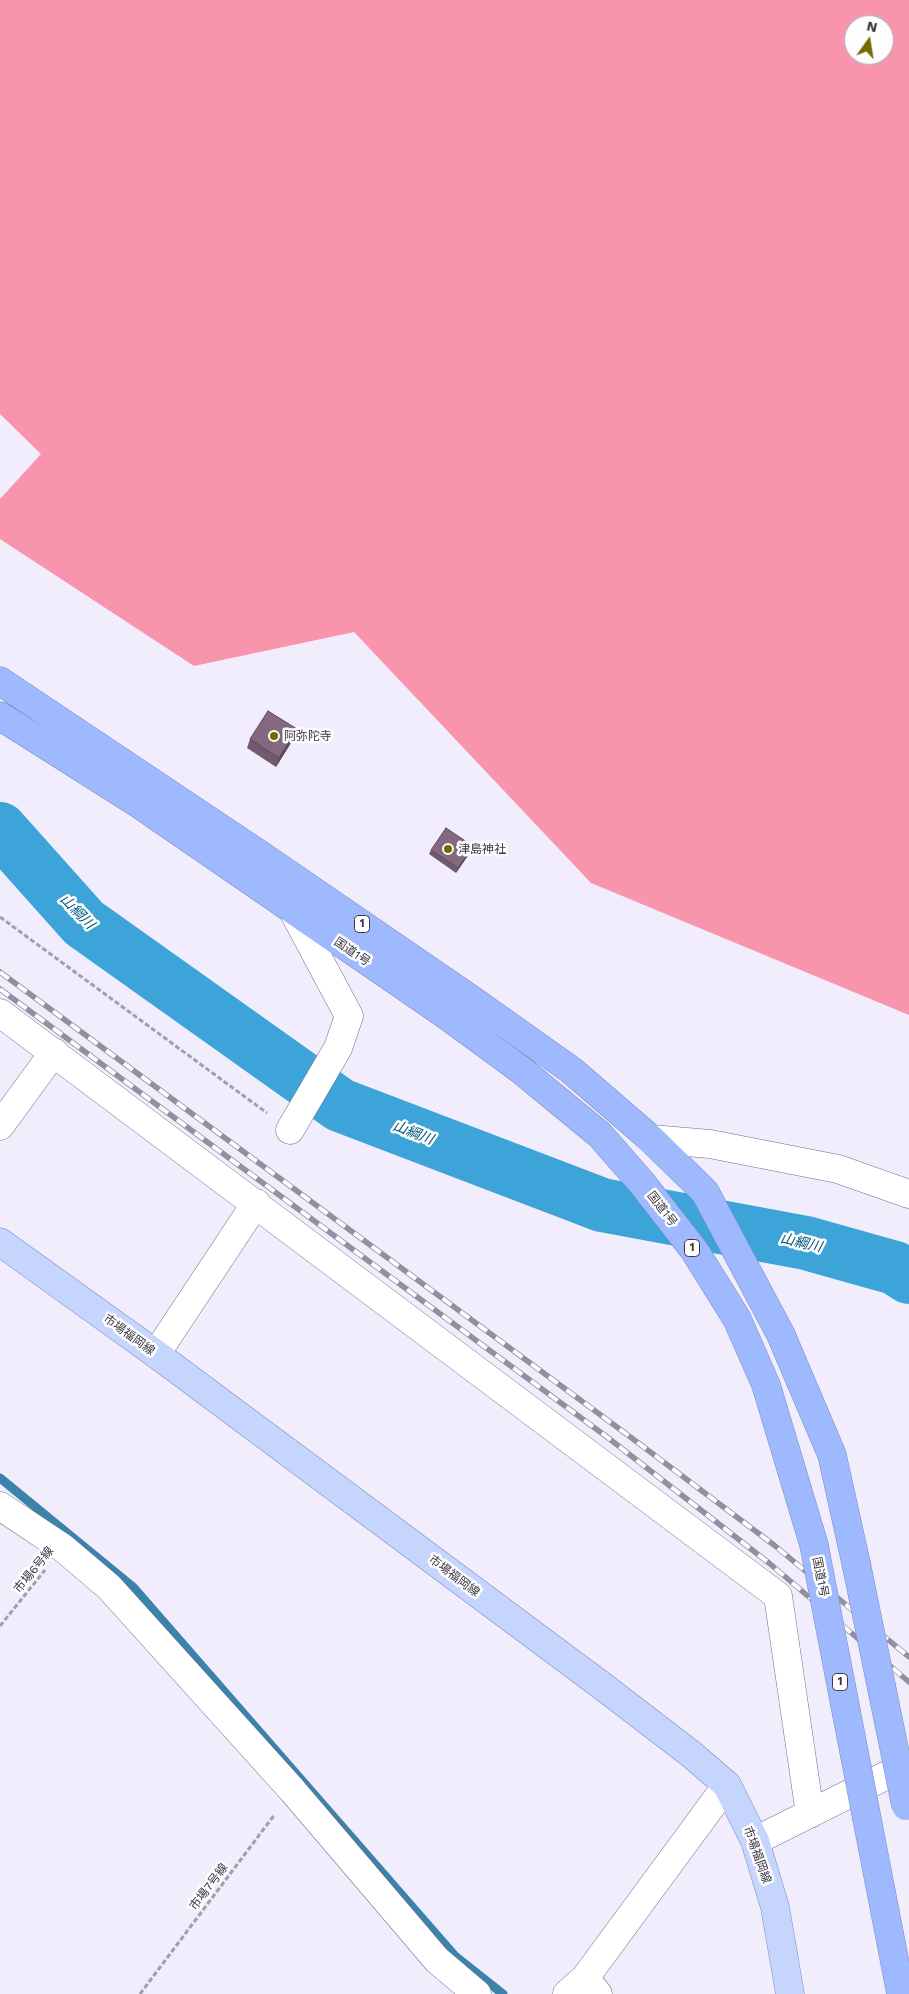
<!DOCTYPE html>
<html>
<head>
<meta charset="utf-8">
<style>
  body { margin:0 }
  #map { position:relative; width:909px; height:1994px; overflow:hidden; background:#f2edfc; font-family:"Work Sans",sans-serif }
  canvas { display:block }
  .north { position:absolute; left:844px; top:15px; width:50px; height:50px; box-sizing:border-box; background:#fdfdfd; border:1px solid #afadb3; border-radius:50%; rotate:13deg; font-size:14px; font-weight:700; line-height:20px; text-align:center; color:#3b3644 }
  .north::after { content:''; display:block; margin:auto; width:18px; height:22px; background:#736a02; clip-path:polygon(50% 0,100% 100%,50% 72%,0 100%) }
</style>
</head>
<body>
<div id="map">
<canvas width="909" height="1994"></canvas>
<div class="north">N</div>
</div>
<script>
const ctx = document.querySelector('canvas').getContext('2d');
ctx.lineJoin = 'round';
function paint(path, color) { ctx.fillStyle = color; ctx.fill(path, 'evenodd'); }
const shape = rows => new Path2D(rows.map(r => 'M' + r).join(''));
function trace(path, color, width, dash) { ctx.strokeStyle = color; ctx.lineWidth = width; ctx.lineCap = dash ? 'butt' : 'round'; ctx.setLineDash(dash || []); ctx.stroke(path); }
function write(font, color, halo, rows, align = 'center') {
  ctx.font = font + ' "Work Sans","Noto Sans JP",sans-serif'; ctx.lineWidth = 5; ctx.setLineDash([]); ctx.textBaseline = 'middle'; ctx.strokeStyle = halo; ctx.fillStyle = color; for (const [text, x, y, turn = 0] of rows) {
    ctx.save(); ctx.translate(x, y); ctx.rotate((+turn || 0) * Math.PI / 180); ctx.textAlign = isNaN(turn) ? turn : align; if (halo) ctx.strokeText(text, 0, 0); ctx.fillText(text, 0, 0); ctx.restore();
  }
}
const forest = shape([
  [0,0,909,0,909,1015,591,883,354,632,194,666,0,539,0,499,41,454,0,414],
  [854,25,884,25,884,55,854,55]
]);
const stream = shape([
  [0,1478,133,1587,455,1956,503,1994]
]);
const river = shape([
  [0,829,84,923,340,1105,602,1205,806,1243,895,1268,909,1277]
]);
const path = shape([
  [0,917,267,1113],
  [0,1626,45,1570],
  [140,1994,275,1814]
]);
const minor = shape([
  [0,1013,778,1596,810,1814],
  [0,1126,54,1052],
  [290,1130,338,1048,349,1016,293,911],
  [651,1139,710,1144,838,1169,909,1194],
  [156,1354,256,1203],
  [0,1506,63,1548,109,1587,293,1791,437,1960,477,1994],
  [755,1841,909,1764],
  [585,1978,727,1785],
  [567,1994,585,1978,598,1994]
]);
const major = shape([
  [0,1242,156,1354,601,1685,691,1754,727,1785,755,1841,775,1907,790,1994]
]);
const highway = shape([
  [0,681,262,856,472,1000,571,1070,651,1139,705,1192,781,1335,832,1455,856,1563],
  [0,716,139,804,446,1015,521,1070,600,1135,641,1182,694,1250,737,1319,766,1385,814,1545],
  [867,1819,901,1994]
]);
const rail = shape([
  [0,972,625,1433,774,1545,909,1657],
  [0,989,607,1437,769,1563,909,1682]
]);
const highwayBridge = shape([
  [814,1545,867,1819],
  [856,1563,906,1806]
]);
const wall = shape([
  [297,729,294,738,276,767,247,748,250,739],
  [431,850,471,851,456,873,429,854]
]);
const shadedWall = shape([
  [297,729,294,738,276,767,279,758],
  [473,846,471,851,456,873,458,868]
]);
const building = shape([
  [268,711,297,729,279,758,250,739,268,711],
  [446,828,473,846,458,868,431,850,446,828]
]);
const markers = [
  [274,736,5,"#736a02"],
  [448,849,5,"#736a02"]
];
const shields = [
  [362,924,15],
  [692,1248,15],
  [840,1682,15]
];
const shieldNames = [
  ["1",362,924],
  ["1",692,1248],
  ["1",840,1682]
];
const poiNames = [
  ["阿弥陀寺",284,736],
  ["津島神社",458,849]
];
const streetNames = [
  ["国道1号",352,952,34],
  ["国道1号",662,1209,52],
  ["市場福岡線",129,1335,36],
  ["市場6号線",34,1570,-51],
  ["市場福岡線",454,1576,37],
  ["国道1号",820,1577,79],
  ["市場福岡線",757,1855,70],
  ["市場7号線",209,1887,-53]
];
const waterNames = [
  ["山綱川",77,912,45],
  ["山綱川",413,1133,21],
  ["山綱川",801,1243,13]
];
paint(forest, '#f895ac');
trace(stream, '#3c83ac', 9);
trace(river, '#3ca4d8', 54);
trace(minor, '#756b8a', 29);
trace(major, '#7b8bbd', 29);
trace(highway, '#7b8bbd', 29);
trace(path, '#a39ead', 3, [5, 2.5]);
trace(minor, '#fff', 28);
trace(major, '#c5d5fe', 28);
trace(highway, '#9eb9fe', 28);
trace(rail, '#948f9e', 5.5);
trace(rail, '#fdfdfd', 4, [11]);
trace(highwayBridge, '#7b8bbd', 29, []);
trace(highwayBridge, '#9eb9fe', 28);
paint(wall, '#72596d');
paint(shadedWall, '#5c4959');
paint(building, '#84687f');
trace(building, '#5c4959', 1);
for (const [x, y, r, color] of markers) { const dot = new Path2D(); dot.arc(x, y, r, 0, 2 * Math.PI); ctx.fillStyle = color; ctx.fill(dot); trace(dot, '#fdfdfd', 2); }
for (const [x, y, w] of shields) { const box = new Path2D(); box.roundRect(x - w / 2, y - 8.5, w, 17, 4); ctx.fillStyle = '#fdfdfd'; ctx.fill(box); trace(box, '#3b3644', 1); }
write('bold 11px', '#3b3644', null, shieldNames);
write('12px', '#3b3644', '#fdfdfd', poiNames, 'left');
write('12px', '#3b3644', '#fdfdfd', streetNames);
write('italic 14px', '#005679', '#fdfdfd', waterNames);
</script>
</body>
</html>
